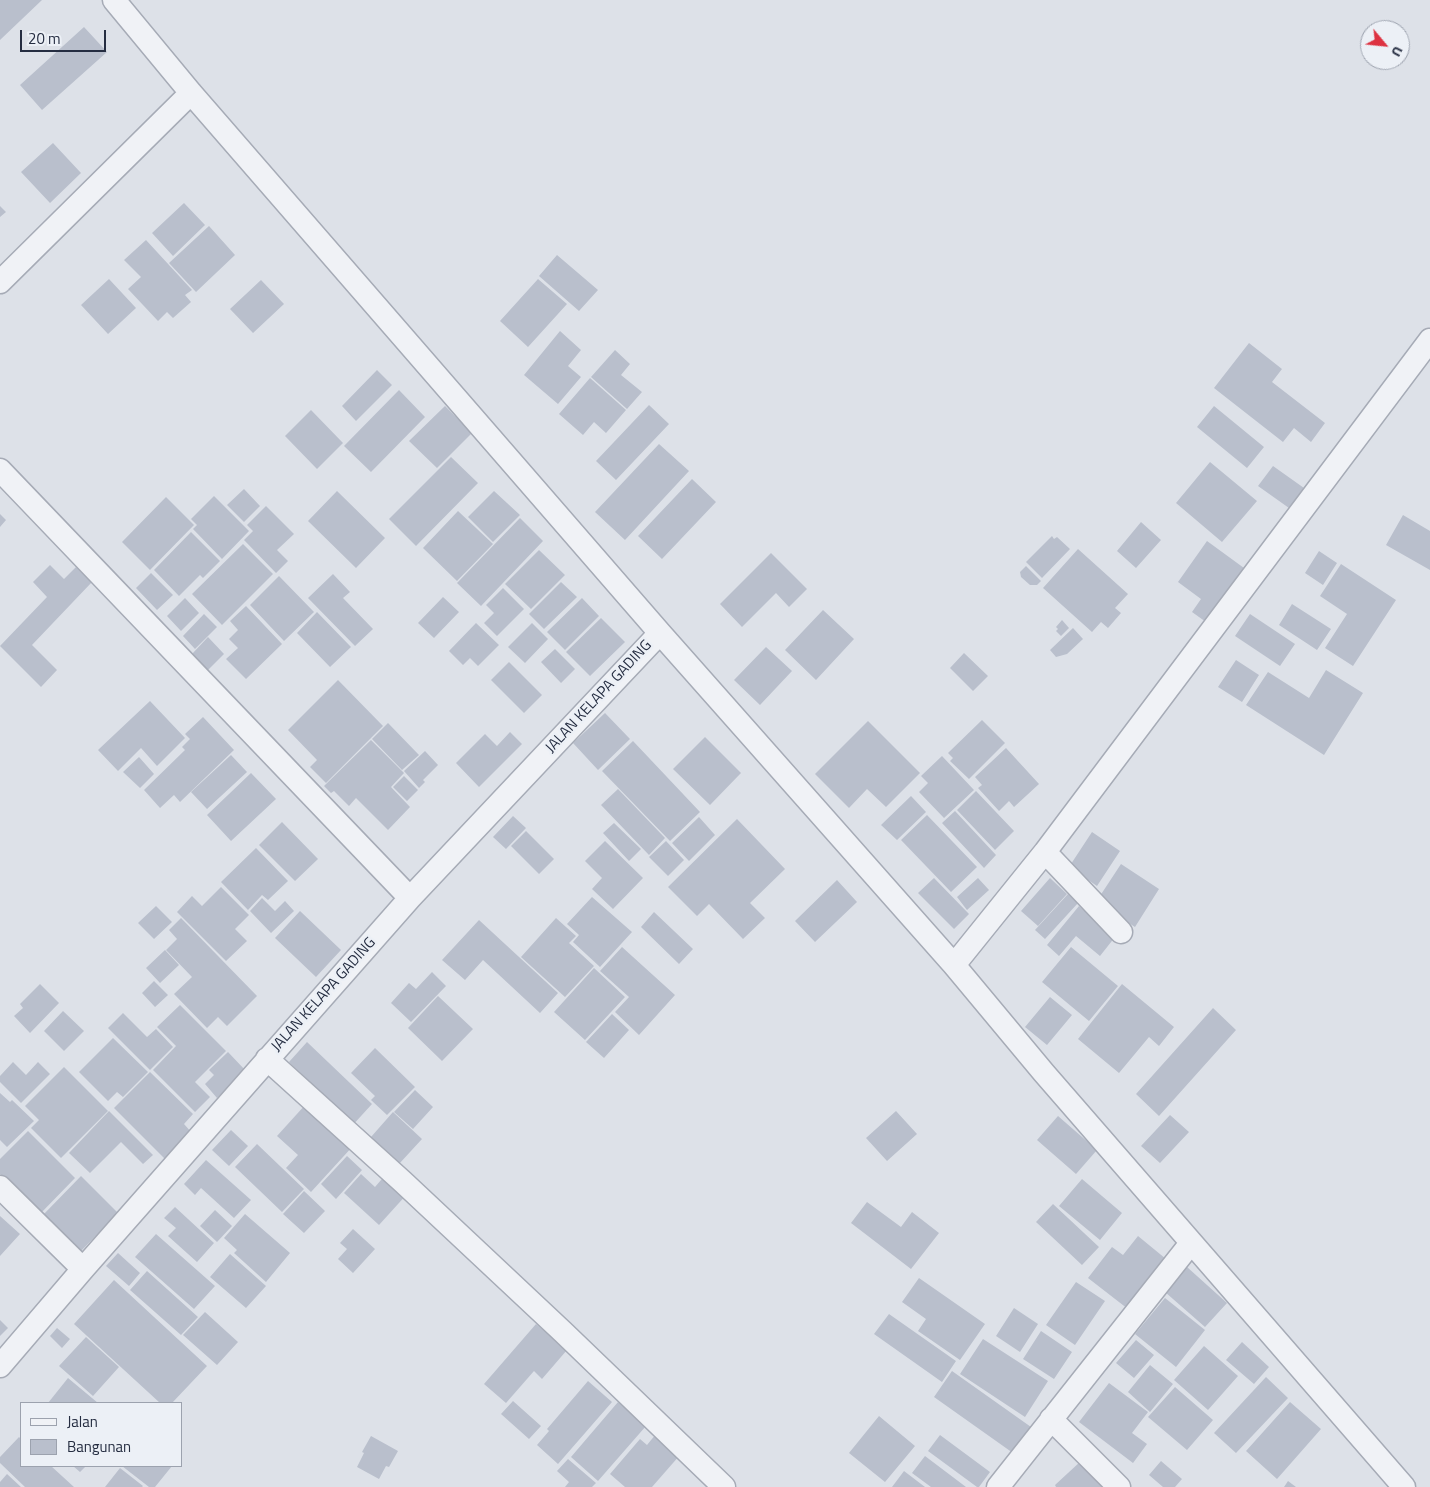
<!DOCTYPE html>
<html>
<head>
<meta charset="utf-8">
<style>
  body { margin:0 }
  #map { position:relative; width:1430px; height:1487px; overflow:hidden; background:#dde1e8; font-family:"Titillium Web",sans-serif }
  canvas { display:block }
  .legend { position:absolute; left:20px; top:1402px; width:162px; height:65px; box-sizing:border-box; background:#ecf0f6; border:1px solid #9ca2ae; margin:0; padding:6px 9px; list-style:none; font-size:15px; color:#252d41 }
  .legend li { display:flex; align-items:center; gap:10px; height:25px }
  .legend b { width:25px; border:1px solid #9ca2ae }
  .north { position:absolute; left:1360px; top:20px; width:50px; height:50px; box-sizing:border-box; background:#ecf0f6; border:1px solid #9ca2ae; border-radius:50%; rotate:118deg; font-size:14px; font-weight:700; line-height:20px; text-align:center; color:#252d41 }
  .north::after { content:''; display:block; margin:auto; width:18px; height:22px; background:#dd3241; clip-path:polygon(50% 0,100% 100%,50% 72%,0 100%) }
  .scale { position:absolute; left:20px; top:30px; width:86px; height:22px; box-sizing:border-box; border:2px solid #252d41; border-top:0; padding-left:6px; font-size:15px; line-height:18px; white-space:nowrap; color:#252d41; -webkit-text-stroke:4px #ecf0f6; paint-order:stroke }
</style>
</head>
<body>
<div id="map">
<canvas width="1430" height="1487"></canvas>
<ul class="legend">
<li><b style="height:6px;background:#f0f2f6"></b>Jalan</li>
<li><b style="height:14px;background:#b9bfcc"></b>Bangunan</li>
</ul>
<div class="north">U</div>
<div class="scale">20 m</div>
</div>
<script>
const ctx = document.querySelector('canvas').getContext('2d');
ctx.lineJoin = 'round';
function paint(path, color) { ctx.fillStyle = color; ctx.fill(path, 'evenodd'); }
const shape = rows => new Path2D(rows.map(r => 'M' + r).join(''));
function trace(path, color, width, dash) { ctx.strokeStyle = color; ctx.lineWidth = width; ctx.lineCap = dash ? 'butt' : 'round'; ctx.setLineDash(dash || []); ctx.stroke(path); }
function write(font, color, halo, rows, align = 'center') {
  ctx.font = font + ' "Titillium Web",sans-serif'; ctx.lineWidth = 5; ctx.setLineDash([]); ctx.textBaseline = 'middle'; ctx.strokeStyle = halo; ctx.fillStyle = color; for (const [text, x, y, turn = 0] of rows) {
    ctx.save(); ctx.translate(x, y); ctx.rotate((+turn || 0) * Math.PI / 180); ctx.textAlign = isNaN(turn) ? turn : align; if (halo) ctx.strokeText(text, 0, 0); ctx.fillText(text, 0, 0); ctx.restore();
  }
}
const building = shape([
  [0,0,42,0,0,40],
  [84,27,107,52,42,110,20,85],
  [53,143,81,173,50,203,21,172],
  [184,203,205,225,173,256,152,233],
  [0,206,6,212,0,217],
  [209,226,235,255,196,292,169,263],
  [146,240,192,290,185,295,191,302,173,318,167,312,158,321,128,289,141,277,124,260],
  [557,255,598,290,579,311,539,276],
  [109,279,136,308,108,334,81,305],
  [538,279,567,304,528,347,500,321],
  [261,280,284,304,253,333,230,309],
  [560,331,581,350,568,366,581,377,558,404,524,375],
  [1249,343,1282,369,1272,382,1325,423,1311,442,1294,428,1283,442,1214,388],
  [615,350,630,364,621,375,642,392,627,409,591,377],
  [377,370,392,385,356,421,342,406],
  [590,378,626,410,606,433,594,422,583,435,559,414],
  [399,390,425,417,371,472,344,446],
  [649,405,669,424,616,480,596,461],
  [445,406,472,433,437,468,409,441],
  [1214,406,1264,447,1247,468,1197,427],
  [311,410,343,443,317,469,285,436],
  [659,444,689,471,625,540,595,512],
  [451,457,478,483,416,546,389,519],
  [1210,462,1257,501,1222,542,1176,503],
  [1273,466,1304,488,1289,508,1258,486],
  [692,479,716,502,662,559,638,536],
  [244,489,260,506,244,522,227,505],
  [337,491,385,538,356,568,308,521],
  [494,491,520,515,493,542,468,517],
  [214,496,249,531,222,559,193,529,197,525,191,519],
  [166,497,194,525,150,570,122,542],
  [266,506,294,534,277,550,288,561,276,573,244,540,253,531,247,525],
  [458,511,493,544,457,581,423,548],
  [0,514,6,520,0,527],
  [1403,515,1430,531,1430,570,1386,545],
  [520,518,543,541,481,606,457,583],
  [1141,522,1161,540,1136,568,1117,551],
  [191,532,220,561,203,578,200,575,179,596,154,570],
  [1052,536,1054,539,1057,537,1070,549,1042,578,1026,562],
  [1207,541,1244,568,1206,622,1192,612,1201,599,1178,582],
  [243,544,273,574,222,625,192,594],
  [1078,549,1128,594,1115,608,1121,613,1108,628,1101,622,1092,632,1043,588],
  [539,550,565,575,531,609,505,584],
  [1319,551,1337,563,1323,585,1305,573],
  [771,553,807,589,789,607,776,593,742,627,720,604],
  [1341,564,1396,600,1353,666,1325,648,1347,614,1320,596],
  [50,565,64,579,76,567,92,582,32,645,57,670,41,687,0,646,47,597,33,582],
  [1026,566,1041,581,1037,585,1030,585,1021,577,1020,572],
  [151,573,173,595,157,610,136,588],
  [333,574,350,592,343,598,373,629,355,646,308,598],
  [279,576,314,612,284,641,250,605],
  [561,582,577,597,544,629,529,614],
  [503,588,524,609,497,636,484,623,494,613,486,605],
  [443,597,459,612,434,638,418,623],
  [185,598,199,613,181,631,167,616],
  [582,598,599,616,565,650,547,632],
  [1292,604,1331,629,1317,650,1279,625],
  [246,606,282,644,246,679,226,659,238,648,229,639,238,630,230,621],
  [823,610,854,639,816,680,785,650],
  [317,612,351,647,330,667,297,633],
  [204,614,217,627,195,649,183,636],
  [1250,614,1295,644,1280,666,1235,636],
  [601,618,625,642,590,676,566,652],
  [1062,620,1069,628,1061,636,1056,631,1058,629,1056,627],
  [476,623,499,645,478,666,470,658,463,665,449,651],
  [532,623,548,639,525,663,508,647],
  [1073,628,1083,639,1067,654,1056,657,1050,650],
  [208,637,224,654,208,670,192,654],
  [766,647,792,671,760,705,734,680],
  [555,649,575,669,561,683,541,662],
  [964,653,988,676,973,691,950,668],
  [1236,660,1259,675,1242,702,1218,687],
  [509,662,542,695,524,713,491,680],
  [1326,670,1363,693,1324,755,1246,705,1268,672,1309,698],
  [338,680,383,726,326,783,310,767,317,760,288,730],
  [150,701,185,738,157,766,141,748,118,771,98,750],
  [605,713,630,739,598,770,573,743],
  [203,717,234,750,180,802,174,795,160,808,144,790,185,750,182,747,190,739,185,734],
  [982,720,1005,743,969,779,950,761,953,758,948,753],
  [868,721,920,773,886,807,867,789,849,808,815,774],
  [388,723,419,755,402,770,372,739],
  [510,732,522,744,479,787,456,763,485,734,497,746],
  [705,737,741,773,710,805,673,769],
  [371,740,404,773,391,787,410,807,388,830,356,798,349,806,334,791,331,793,324,786],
  [633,741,700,812,670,841,602,771],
  [1006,748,1039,784,1014,807,1009,801,999,811,978,788,982,785,975,777],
  [425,751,438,765,423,780,425,782,419,788,404,771],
  [231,755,247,772,207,809,191,792],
  [942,756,974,790,944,818,919,792,928,783,921,776],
  [139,757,154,774,140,788,123,772],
  [251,773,276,799,231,841,207,815],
  [404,776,418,790,407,801,393,787],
  [618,789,665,838,649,855,601,805],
  [976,791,1014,831,995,850,957,810],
  [911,796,926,812,897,840,881,825],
  [955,811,996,855,984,868,942,823],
  [927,815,977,867,951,892,901,840],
  [513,816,526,828,506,849,493,837],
  [699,817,715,835,689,861,672,843],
  [737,819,785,869,750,903,765,918,743,939,709,904,697,916,668,887],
  [282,822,318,859,295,881,259,845],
  [614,823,641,849,629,861,603,833],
  [526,831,554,859,539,874,511,846],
  [1092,832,1120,851,1097,886,1069,867],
  [605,841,643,878,613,909,592,889,602,878,585,861],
  [666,841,684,860,668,876,649,857],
  [256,848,288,881,268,900,262,895,248,910,221,882],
  [1121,864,1159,889,1135,927,1096,902],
  [934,878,969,914,954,929,918,893],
  [978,878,989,890,967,910,957,897],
  [1050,878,1067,894,1038,926,1021,911],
  [837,880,857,902,815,942,795,921],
  [221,887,249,915,235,929,247,941,226,961,177,912,192,896,202,906],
  [1068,894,1078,903,1045,939,1035,930],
  [592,897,632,932,600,967,573,942,579,935,567,924],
  [262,898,275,911,285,901,294,911,271,933,250,911],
  [156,906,172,922,154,939,138,923],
  [1079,906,1115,937,1100,956,1076,936,1059,956,1047,945],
  [300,911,341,950,316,977,275,938],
  [654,912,693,949,679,964,641,927],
  [181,918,257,996,227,1026,218,1017,207,1028,174,994,192,977,166,950,177,939,169,930],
  [556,918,576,936,569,943,594,966,565,997,521,957],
  [479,920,558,993,540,1013,483,960,465,980,442,960],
  [622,947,675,995,639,1035,615,1012,629,997,600,971],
  [1071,947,1118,986,1089,1021,1042,982],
  [165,950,179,965,160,983,146,968],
  [594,968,625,997,585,1040,554,1012],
  [432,972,446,986,411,1022,391,1003,409,983,416,989],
  [154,981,168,995,155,1007,142,993],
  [40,984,59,1003,30,1033,14,1016,23,1008,20,1004],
  [1122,984,1174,1027,1159,1046,1149,1037,1119,1073,1078,1039],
  [438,996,473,1029,442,1061,408,1028],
  [1050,997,1072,1015,1047,1045,1025,1027],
  [180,1005,226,1051,195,1082,210,1097,195,1112,153,1070,176,1046,157,1027],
  [1213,1008,1236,1030,1159,1116,1136,1094],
  [63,1011,84,1031,64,1051,44,1031],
  [123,1013,147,1037,156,1029,173,1047,150,1070,108,1028],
  [612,1014,629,1030,604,1058,586,1042],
  [113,1038,148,1072,123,1097,117,1092,108,1101,79,1072],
  [307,1042,372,1104,351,1127,306,1085,309,1081,289,1062],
  [375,1048,415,1087,387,1115,371,1100,375,1096,351,1073],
  [228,1052,245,1070,217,1098,205,1084,214,1075,209,1070],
  [13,1062,26,1075,38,1062,50,1074,21,1103,0,1082,0,1076],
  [64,1067,108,1111,61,1158,31,1128,39,1120,25,1106],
  [150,1072,193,1114,184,1124,192,1133,166,1160,114,1108],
  [415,1090,433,1107,413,1129,394,1112],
  [0,1093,10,1102,12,1100,34,1121,7,1147,0,1140],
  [306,1104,353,1146,311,1192,286,1168,298,1155,277,1136],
  [109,1111,153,1155,143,1164,121,1142,90,1173,69,1153],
  [896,1111,917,1134,887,1161,866,1138],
  [393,1112,422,1139,399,1164,371,1137],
  [1170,1115,1189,1132,1160,1163,1141,1146],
  [1058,1116,1097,1150,1076,1174,1037,1140],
  [231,1130,248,1146,229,1166,212,1150],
  [28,1131,75,1178,40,1214,0,1174,0,1159],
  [257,1144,304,1189,282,1212,235,1167],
  [347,1156,362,1170,336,1199,321,1184],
  [206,1160,251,1200,234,1218,201,1188,195,1195,184,1184],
  [387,1173,408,1193,379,1225,344,1193,361,1174,375,1187],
  [81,1176,118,1213,80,1252,43,1215],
  [1082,1179,1122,1213,1100,1240,1059,1206],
  [304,1191,325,1211,304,1233,283,1214],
  [867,1202,901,1227,912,1212,939,1233,911,1269,851,1223],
  [1053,1204,1099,1247,1082,1265,1036,1222],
  [175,1207,214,1243,197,1262,168,1236,176,1228,164,1218],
  [215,1210,232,1226,217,1242,200,1226],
  [245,1214,290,1253,266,1282,234,1253,237,1250,224,1238],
  [0,1216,20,1234,0,1256],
  [353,1229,375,1249,353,1273,338,1259,347,1249,340,1243],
  [156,1234,215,1286,194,1309,135,1257],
  [1138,1236,1166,1259,1128,1309,1088,1278,1112,1247,1123,1255],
  [118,1253,140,1273,129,1286,106,1266],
  [230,1254,266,1286,246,1308,210,1277],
  [1187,1267,1227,1303,1205,1327,1165,1292],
  [147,1271,198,1317,181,1335,130,1290],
  [919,1278,985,1324,960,1360,918,1331,926,1319,902,1302],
  [114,1280,207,1366,172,1403,160,1403,74,1324],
  [1076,1282,1105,1301,1075,1345,1046,1325],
  [1165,1298,1205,1330,1176,1367,1135,1334],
  [1014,1308,1038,1324,1020,1352,996,1336],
  [205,1312,238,1342,217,1365,183,1335],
  [889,1314,956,1361,942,1382,874,1334],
  [0,1320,8,1328,0,1336],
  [536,1324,567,1350,542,1379,534,1371,506,1403,484,1384],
  [57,1328,70,1339,62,1348,50,1336],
  [1041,1331,1072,1352,1054,1379,1023,1359],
  [86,1337,119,1367,93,1396,59,1366],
  [983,1339,1048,1381,1025,1417,960,1374],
  [1136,1340,1154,1355,1134,1378,1116,1363],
  [1242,1342,1269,1367,1254,1384,1226,1360],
  [1204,1346,1238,1376,1208,1410,1174,1380],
  [1150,1365,1173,1384,1150,1412,1128,1392],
  [952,1371,1031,1427,1013,1453,934,1397],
  [1266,1377,1288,1398,1236,1453,1214,1433],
  [68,1378,98,1403,48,1403],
  [588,1381,612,1402,558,1464,537,1445,549,1431,547,1429],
  [1109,1383,1148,1412,1132,1433,1147,1444,1133,1463,1079,1422],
  [1175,1387,1213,1420,1187,1450,1148,1417],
  [513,1401,541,1426,529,1439,501,1414],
  [618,1402,646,1426,598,1481,571,1457],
  [1290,1402,1321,1429,1277,1479,1246,1451],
  [879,1416,915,1446,885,1482,849,1453],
  [656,1434,680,1455,652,1487,625,1487,610,1474,640,1439,647,1445],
  [940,1435,990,1472,979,1487,977,1487,928,1451],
  [371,1436,398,1451,389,1467,386,1466,379,1479,357,1467,364,1453,362,1452],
  [19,1437,21,1439,21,1466,51,1466,74,1487,25,1487,0,1463,0,1457],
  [925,1456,966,1487,931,1487,912,1473],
  [568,1459,596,1483,592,1487,565,1487,569,1482,557,1471],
  [1081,1461,1106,1487,1056,1487,1055,1485],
  [1161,1461,1182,1479,1175,1487,1163,1487,1149,1475],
  [73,1466,86,1466,80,1472],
  [122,1466,172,1466,155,1487,149,1487],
  [120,1468,143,1486,142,1487,105,1487],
  [904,1471,925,1487,892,1487],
  [7,1474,21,1487,0,1487,0,1482],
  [1288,1481,1296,1487,1284,1487]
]);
const minor = shape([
  [114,0,191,93,660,633,954,965,1044,1073,1404,1487],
  [0,282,191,93],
  [0,470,410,898],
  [1045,852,1121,932],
  [954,965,1045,852,1430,340],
  [267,1059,403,1182,563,1332,724,1487],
  [0,1187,83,1269],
  [0,1366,83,1269,410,898,660,633],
  [1051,1419,1119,1487],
  [998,1487,1191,1243]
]);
const streetNames = [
  ["JALAN KELAPA GADING",599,697,-47],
  ["JALAN KELAPA GADING",324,995,-48]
];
paint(building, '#b9bfcc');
trace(minor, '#a6abb6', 25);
trace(minor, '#f0f2f6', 22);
write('15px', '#252d41', '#ecf0f6', streetNames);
</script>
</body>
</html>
